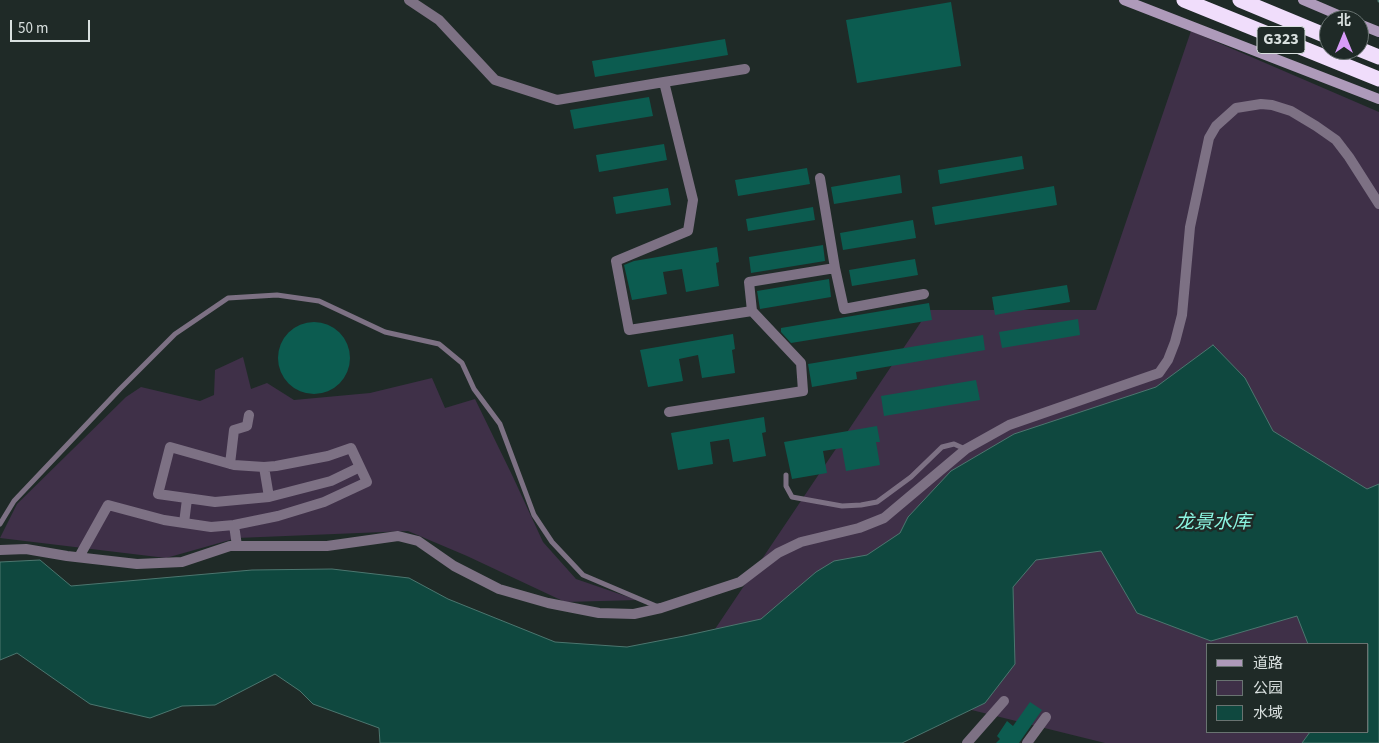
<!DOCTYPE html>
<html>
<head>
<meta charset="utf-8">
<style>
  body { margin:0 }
  #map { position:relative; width:1379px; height:743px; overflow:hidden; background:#1f2a27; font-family:"Source Sans 3","Noto Sans SC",sans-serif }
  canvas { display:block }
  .legend { position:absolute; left:1206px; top:643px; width:162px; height:90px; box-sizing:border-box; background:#1f2a27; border:1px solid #697371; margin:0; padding:6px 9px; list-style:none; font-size:15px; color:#d9e0df }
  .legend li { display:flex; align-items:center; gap:10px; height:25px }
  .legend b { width:25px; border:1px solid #697371 }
  .north { position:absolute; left:1319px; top:10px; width:50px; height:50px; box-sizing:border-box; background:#1f2a27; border:1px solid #697371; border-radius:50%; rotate:0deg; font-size:14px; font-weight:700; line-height:20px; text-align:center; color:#d9e0df }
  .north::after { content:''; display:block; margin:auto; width:18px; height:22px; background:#d89bf8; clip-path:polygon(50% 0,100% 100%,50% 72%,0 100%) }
  .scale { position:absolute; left:10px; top:20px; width:80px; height:22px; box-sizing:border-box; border:2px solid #d9e0df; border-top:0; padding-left:6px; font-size:15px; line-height:18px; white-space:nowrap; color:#d9e0df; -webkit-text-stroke:4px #1f2a27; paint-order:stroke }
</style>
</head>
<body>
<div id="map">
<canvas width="1379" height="743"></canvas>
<ul class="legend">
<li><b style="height:6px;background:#ae9aba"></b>道路</li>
<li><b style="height:14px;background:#3f3048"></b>公园</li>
<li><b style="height:14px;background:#0f483f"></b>水域</li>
</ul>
<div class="north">北</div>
<div class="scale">50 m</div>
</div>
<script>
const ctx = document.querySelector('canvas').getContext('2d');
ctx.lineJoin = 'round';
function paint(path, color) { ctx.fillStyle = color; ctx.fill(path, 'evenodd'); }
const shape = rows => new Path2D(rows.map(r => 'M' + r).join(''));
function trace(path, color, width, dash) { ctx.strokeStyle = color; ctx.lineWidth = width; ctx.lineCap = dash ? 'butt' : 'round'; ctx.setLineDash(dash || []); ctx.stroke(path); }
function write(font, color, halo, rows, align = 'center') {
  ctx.font = font + ' "Source Sans 3","Noto Sans SC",sans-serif'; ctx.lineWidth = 5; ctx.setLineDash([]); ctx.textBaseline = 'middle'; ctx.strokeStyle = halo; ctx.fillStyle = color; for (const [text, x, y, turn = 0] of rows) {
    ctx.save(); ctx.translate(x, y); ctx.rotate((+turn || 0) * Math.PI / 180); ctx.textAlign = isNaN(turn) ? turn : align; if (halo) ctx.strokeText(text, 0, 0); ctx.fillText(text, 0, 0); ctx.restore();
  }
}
const green = shape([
  [1191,31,1379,112,1379,743,1105,743,705,644,929,310,1096,310],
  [1208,644,1368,644,1368,732,1208,732],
  [243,357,251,389,267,383,294,400,370,393,432,378,445,408,475,399,513,477,543,542,576,579,637,600,565,602,467,556,408,531,237,538,166,558,0,538,17,504,126,397,141,387,200,401,214,395,215,370]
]);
const water = shape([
  [1213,345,1245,378,1273,431,1367,489,1379,484,1379,743,1302,743,1310,732,1368,732,1368,644,1308,644,1297,616,1211,641,1137,613,1101,551,1036,560,1013,587,1015,664,985,703,902,743,380,743,379,728,313,704,300,691,275,674,215,705,182,706,150,718,90,704,17,653,0,660,0,562,40,560,71,586,252,570,332,569,409,578,448,599,555,642,627,647,684,636,761,619,816,572,834,561,867,555,900,533,908,517,951,471,1014,434,1156,387,1213,345]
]);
const stream = shape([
  [1379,0,1379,1]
]);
const building = shape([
  [951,2,961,66,857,83,846,20],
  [725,39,728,55,595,77,592,61],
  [649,97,653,116,574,129,570,110],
  [664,144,667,160,599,172,596,155],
  [1022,156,1024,169,940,184,938,170],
  [807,168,810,184,738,196,735,180],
  [900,175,902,193,834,204,831,187],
  [1054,186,1057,205,935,225,932,207],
  [668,188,671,205,616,214,613,197],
  [813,207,815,220,748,231,746,219],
  [913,220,916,238,843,250,840,233],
  [823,245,825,261,751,273,749,257],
  [717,247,719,262,716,263,719,286,686,292,682,269,663,272,667,294,632,300,624,265,634,261],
  [915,259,918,275,852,286,849,270],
  [829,279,831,297,760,309,757,291],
  [1067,285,1070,302,995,315,992,297],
  [929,303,932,320,791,343,781,332,781,328],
  [1078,319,1080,335,1002,348,999,332],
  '278 358a36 36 0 1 1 72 0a36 36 0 1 1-72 0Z',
  [733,334,735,349,732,350,735,373,702,378,698,355,679,359,683,381,648,387,640,350],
  [983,335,985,350,856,372,857,379,812,387,808,364],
  [976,380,980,400,884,416,881,396],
  [764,417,766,432,762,433,766,456,733,462,729,439,710,442,713,464,678,470,671,433],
  [877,426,880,442,876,442,880,465,846,471,842,448,823,451,827,473,792,479,784,442],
  [1030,702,1042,710,1019,743,996,743,1000,739,997,736,1007,721,1013,726]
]);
const lane = shape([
  [786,475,786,486,792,497,842,506,861,505,877,502,911,477,942,447,954,444,965,449],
  [0,524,14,501,120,389,175,334,228,298,277,295,319,301,385,332,439,344,462,363,474,389,500,424,534,515,552,542,583,575,656,606]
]);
const street = shape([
  [409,0,439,20,495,80,557,100,664,82],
  [835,268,844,309,924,294],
  [752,311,749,282,835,268,820,178],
  [669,412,803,391,801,363,752,311,629,330,616,261,688,231,693,200,664,82,745,69],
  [230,464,234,430,247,426,249,415],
  [269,497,331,481,360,467],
  [184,523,187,499],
  [234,525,237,546],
  [0,550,26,549,67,556,137,564,182,562,230,546,327,546,398,536,418,541,454,566,499,589,548,603,599,613,634,614,661,608,740,582,778,553,801,542,859,528,884,518,966,449,1009,425,1159,373,1168,360,1175,342,1182,315,1190,227,1209,138,1216,126,1236,108,1261,104,1272,105,1291,111,1316,126,1336,140,1349,157,1379,204],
  [79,557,108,505,164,520,211,527,234,525,278,516,324,502,367,482,351,448,328,456,276,466,264,467,234,465,170,447,158,494,215,502,269,497,264,467],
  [967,743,1004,701],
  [1027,743,1046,717]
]);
const secondary = shape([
  [1124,0,1379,99],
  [1303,0,1350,20],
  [1359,24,1379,32]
]);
const highway = shape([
  [1184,0,1379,79],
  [1240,0,1329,37],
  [1359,49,1379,57]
]);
const shields = [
  [1281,40,48]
];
const shieldNames = [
  ["G323",1281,40]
];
const waterNames = [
  ["龙景水库",1213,524]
];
paint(green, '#3f3048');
paint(water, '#0f483f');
trace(water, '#4c766f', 1);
trace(stream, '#4c766f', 3);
paint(building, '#0c5c50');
trace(lane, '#7d7184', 5);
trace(street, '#7d7184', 10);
trace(secondary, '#ae9aba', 10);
trace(highway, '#f0ddfb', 15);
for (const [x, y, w] of shields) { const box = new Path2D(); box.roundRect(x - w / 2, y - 13.5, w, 27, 4); ctx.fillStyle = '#1f2a27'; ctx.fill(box); trace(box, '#d9e0df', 1); }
write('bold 16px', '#d9e0df', null, shieldNames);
write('italic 19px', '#8bf5e1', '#1f2a27', waterNames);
</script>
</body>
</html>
